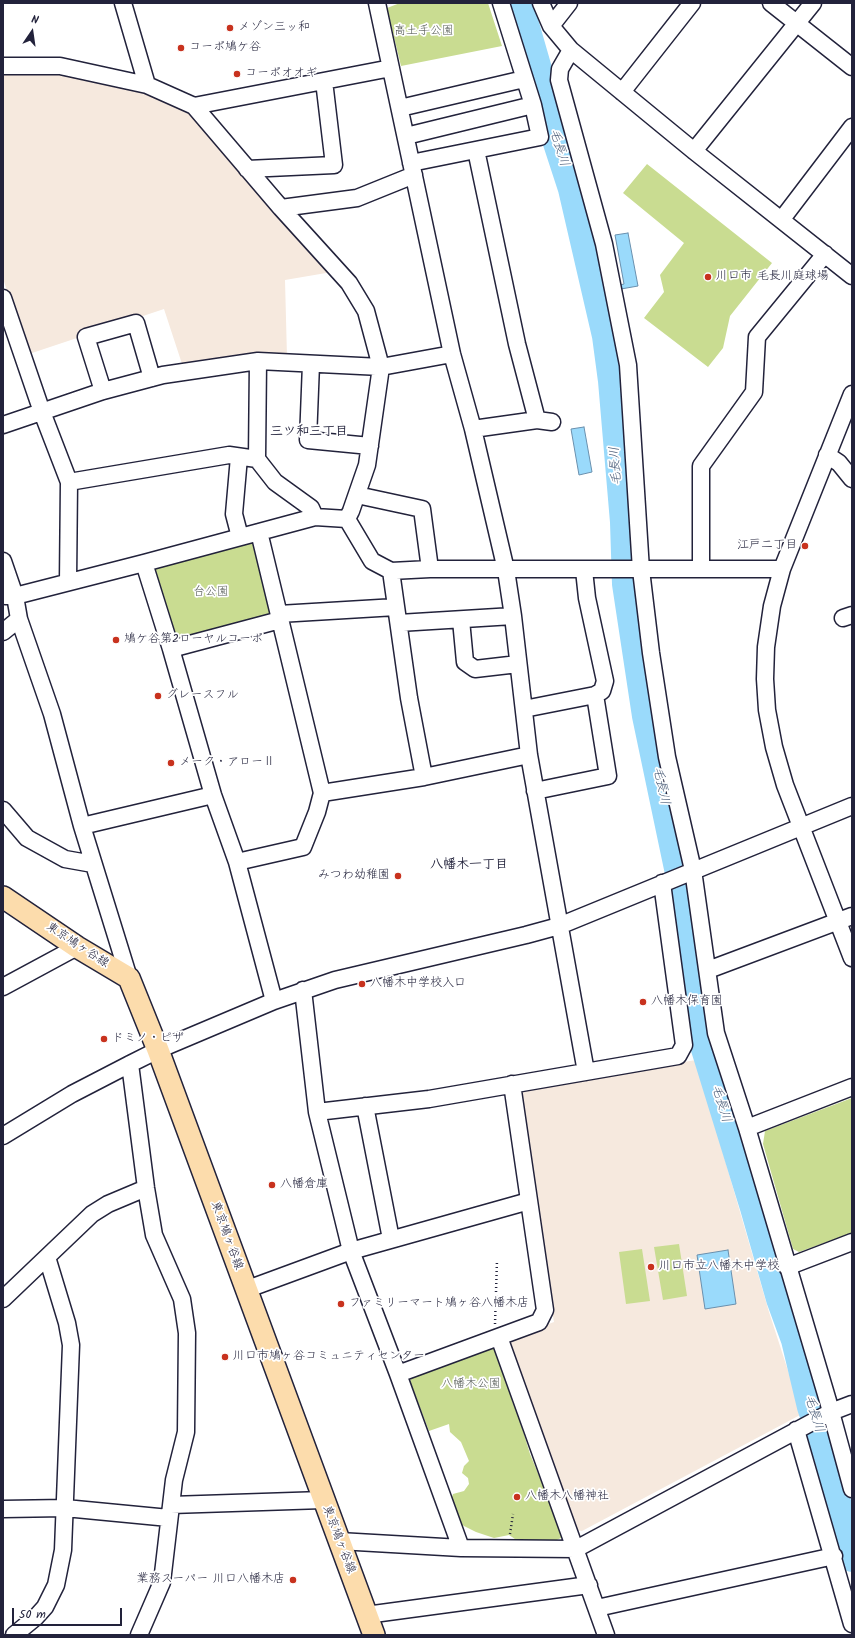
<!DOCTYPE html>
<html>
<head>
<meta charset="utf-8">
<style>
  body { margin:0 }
  #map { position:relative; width:855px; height:1638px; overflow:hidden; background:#fff; font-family:Kalam,sans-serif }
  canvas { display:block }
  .frame { position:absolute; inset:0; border:4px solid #22223b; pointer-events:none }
  .north { position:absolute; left:12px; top:12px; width:40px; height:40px; -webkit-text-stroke:3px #fff; paint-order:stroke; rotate:13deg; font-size:11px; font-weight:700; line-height:16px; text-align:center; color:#22223b }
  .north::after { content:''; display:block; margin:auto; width:14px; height:18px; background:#22223b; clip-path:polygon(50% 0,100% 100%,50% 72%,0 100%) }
  .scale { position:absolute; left:12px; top:1608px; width:110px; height:18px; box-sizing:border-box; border:2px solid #22223b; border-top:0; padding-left:5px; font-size:12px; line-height:14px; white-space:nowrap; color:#22223b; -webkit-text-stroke:3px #fff; paint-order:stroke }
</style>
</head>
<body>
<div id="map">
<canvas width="855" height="1638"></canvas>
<div class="frame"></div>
<div class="north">N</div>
<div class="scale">50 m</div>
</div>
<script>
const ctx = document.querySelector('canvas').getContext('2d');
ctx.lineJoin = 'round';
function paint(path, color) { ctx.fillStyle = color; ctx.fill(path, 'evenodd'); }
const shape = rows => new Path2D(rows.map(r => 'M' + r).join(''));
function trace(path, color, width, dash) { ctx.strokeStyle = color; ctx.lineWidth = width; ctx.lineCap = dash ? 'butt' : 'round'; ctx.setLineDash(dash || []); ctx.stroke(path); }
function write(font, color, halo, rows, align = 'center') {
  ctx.font = font + ' Kalam,"Klee One",sans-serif'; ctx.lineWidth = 3.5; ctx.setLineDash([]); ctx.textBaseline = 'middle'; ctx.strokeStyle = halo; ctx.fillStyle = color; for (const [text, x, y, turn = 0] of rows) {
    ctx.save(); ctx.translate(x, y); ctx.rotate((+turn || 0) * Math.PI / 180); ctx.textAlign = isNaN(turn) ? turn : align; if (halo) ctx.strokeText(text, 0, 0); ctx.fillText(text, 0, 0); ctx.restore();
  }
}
const built = shape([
  [3,73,64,74,141,89,189,110,332,272,285,280,287,357,184,370,164,309,26,355,3,278],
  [696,1060,769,1312,802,1414,582,1531,576,1530,506,1344,510,1338,554,1322,537,1216,521,1093,525,1088]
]);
const green = shape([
  [400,3,488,3,502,46,401,66,387,8],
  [647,164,772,263,730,316,723,348,708,367,644,318,664,292,660,275,684,243,623,193],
  [250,542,257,546,272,613,271,617,175,640,154,573,156,567],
  [852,1098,852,1233,799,1252,793,1249,763,1144,765,1131],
  [679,1244,687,1296,663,1300,654,1247],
  [642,1249,650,1301,626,1304,619,1252],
  [491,1346,496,1349,514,1400,512,1401,520,1421,530,1454,561,1529,561,1538,550,1543,536,1540,521,1543,509,1535,494,1538,476,1532,462,1525,450,1503,453,1494,464,1491,469,1484,468,1478,462,1473,464,1466,469,1461,461,1442,450,1432,449,1424,429,1431,410,1381,413,1375]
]);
const water = shape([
  [628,233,638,286,621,289,620,285,624,284,615,235,628,233],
  [584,427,592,472,579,475,571,429,584,427],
  [728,1250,736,1304,705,1309,697,1255,728,1250]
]);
const river = shape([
  [520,3,541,76,554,137,571,189,605,336,611,381,623,522,625,584,645,716,683,897,695,1020,753,1208,779,1299,794,1340,810,1407,827,1457,852,1559]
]);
const path = shape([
  [495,1324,497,1260],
  [510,1534,513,1514]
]);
const minor = shape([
  [123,3,147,85],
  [377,3,452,354,473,429,506,570,513,616,529,755,586,1072],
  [541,3,551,26,571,50,694,151,852,276],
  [771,3,852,67],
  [551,26,569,3],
  [571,50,560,69,559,80,604,244,628,365,641,570,651,653,667,757,693,870,716,1033,747,1128,828,1401,852,1489],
  [3,66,60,66,147,85,194,106,281,208,349,283,366,311,381,367,367,465,351,511,347,519,372,561,391,571,409,698,424,777],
  [622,92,692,3],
  [194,106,391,68],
  [400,108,524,79],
  [406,136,533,105],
  [476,150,517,344,537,420],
  [694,151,813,3],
  [411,163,540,137,533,105,501,3],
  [247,169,334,165,324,81],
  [281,208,357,198,414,175],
  [782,219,852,127],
  [3,298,42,412,69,482,68,582],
  [311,364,308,440,370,446],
  [103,391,86,337,136,323,152,378],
  [852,394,782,569,772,606,766,647,765,679,767,710,774,747,785,785,852,958],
  [3,425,103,391,163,375,258,361,381,367,452,354],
  [473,429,537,420,552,422],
  [827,455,839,463,852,479],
  [239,457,234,514,240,537],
  [257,459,258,361],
  [69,482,229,455,257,459,275,482,311,508,315,517],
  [357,495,422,509,430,569],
  [3,561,15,596,19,619,52,714,82,826,129,978],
  [144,563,171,649,213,795,237,862,274,1001],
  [701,569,701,466,754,392,757,337,825,254],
  [391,571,430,569,782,569],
  [5,596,15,596,144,563,315,517,347,519],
  [279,614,396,607],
  [843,618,852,615],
  [461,620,465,662,475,669,518,664],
  [399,623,513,616],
  [3,632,19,619],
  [171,649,280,620],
  [524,709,595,695,602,691,605,681,587,598,584,570],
  [535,791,608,776,595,695],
  [322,793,424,777,529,755],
  [3,810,27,838,65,859,93,864],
  [82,826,213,795],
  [237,862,303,847,317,812,322,793,259,532],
  [708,970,852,916],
  [3,987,77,947],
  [303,990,317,1112,351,1251,398,1374,461,1548],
  [130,1064,146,1188,154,1235,182,1299,187,1333,186,1432,174,1480,162,1582,139,1635],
  [365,1106,391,1239],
  [317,1112,429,1099,678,1056,684,1045,662,883],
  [747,1128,852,1087],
  [3,1136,72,1094,130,1064,158,1050,274,1001,335,980,526,935,559,926,852,806],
  [787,1267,852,1242],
  [245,1290,351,1251,529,1201],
  [3,1299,92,1214,108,1204,146,1188],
  [499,1337,606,1635],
  [398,1374,539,1322,545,1310,512,1084],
  [796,1430,852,1624],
  [171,1505,323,1500],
  [3,1509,65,1508,169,1518],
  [339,1541,461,1548,576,1549,831,1412,852,1404],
  [597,1608,834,1556],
  [366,1615,589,1585],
  [14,1635,36,1617,45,1607,56,1585,63,1550,71,1345,67,1323,47,1257]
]);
const major = shape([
  [3,897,77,947,129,978,158,1050,374,1635]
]);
const markers = [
  [230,28,4,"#c8321e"],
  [181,48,4,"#c8321e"],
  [237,74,4,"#c8321e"],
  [708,277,4,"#c8321e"],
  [805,546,4,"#c8321e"],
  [116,640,4,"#c8321e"],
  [158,696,4,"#c8321e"],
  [171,763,4,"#c8321e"],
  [398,876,4,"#c8321e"],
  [362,984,4,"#c8321e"],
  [643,1002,4,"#c8321e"],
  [104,1039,4,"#c8321e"],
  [272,1185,4,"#c8321e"],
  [651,1267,4,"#c8321e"],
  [341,1304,4,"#c8321e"],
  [225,1357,4,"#c8321e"],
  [517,1497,4,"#c8321e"],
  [293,1580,4,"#c8321e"]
];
const poiNames = [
  ["メゾン三ッ和",238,28],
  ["コーポ鳩ケ谷",189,48],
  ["コーポオオギ",245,74],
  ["川口市 毛長川庭球場",716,277],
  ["江戸二丁目",797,546,"right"],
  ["鳩ケ谷第2ローヤルコーポ",124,640],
  ["グレースフル",166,696],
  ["メーク・アローⅡ",179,763],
  ["みつわ幼稚園",390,876,"right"],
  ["八幡木中学校入口",370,984],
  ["八幡木保育園",651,1002],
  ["ドミノ・ピザ",112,1039],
  ["八幡倉庫",280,1185],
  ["川口市立八幡木中学校",659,1267],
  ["ファミリーマート鳩ヶ谷八幡木店",349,1304],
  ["川口市鳩ヶ谷コミュニティセンター",233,1357],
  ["八幡木八幡神社",525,1497],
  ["業務スーパー 川口八幡木店",285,1580,"right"]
];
const parkNames = [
  ["高土手公園",424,32],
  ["台公園",211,593],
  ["八幡木公園",471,1385]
];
const streetNames = [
  ["東京鳩ヶ谷線",77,946,33],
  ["東京鳩ヶ谷線",226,1236,70],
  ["東京鳩ヶ谷線",338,1540,69]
];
const waterNames = [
  ["毛長川",558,148,73],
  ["毛長川",617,466,-94],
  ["毛長川",660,786,78],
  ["毛長川",720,1104,73],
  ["毛長川",813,1414,73]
];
const neighbourhoodNames = [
  ["三ツ和三丁目",309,433],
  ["八幡木一丁目",469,866]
];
paint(built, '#f6e9de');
paint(green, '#c9dc91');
paint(water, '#9adafb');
trace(water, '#6a90ae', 1);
trace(river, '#9adafb', 26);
trace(minor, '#22223b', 19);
trace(major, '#22223b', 24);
trace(path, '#22223b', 2.5, [1, 3]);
trace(minor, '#fff', 16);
trace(major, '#fcdcac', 21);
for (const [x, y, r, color] of markers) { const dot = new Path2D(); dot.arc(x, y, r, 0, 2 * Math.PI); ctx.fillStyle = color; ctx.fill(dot); trace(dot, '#fff', 1.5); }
write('12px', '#22223b', '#fff', poiNames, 'left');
write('12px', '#545a55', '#fff', parkNames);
write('12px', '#22223b', '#fff', streetNames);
write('italic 13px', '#465975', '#fff', waterNames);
write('bold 13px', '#22223b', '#fff', neighbourhoodNames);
</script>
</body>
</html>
